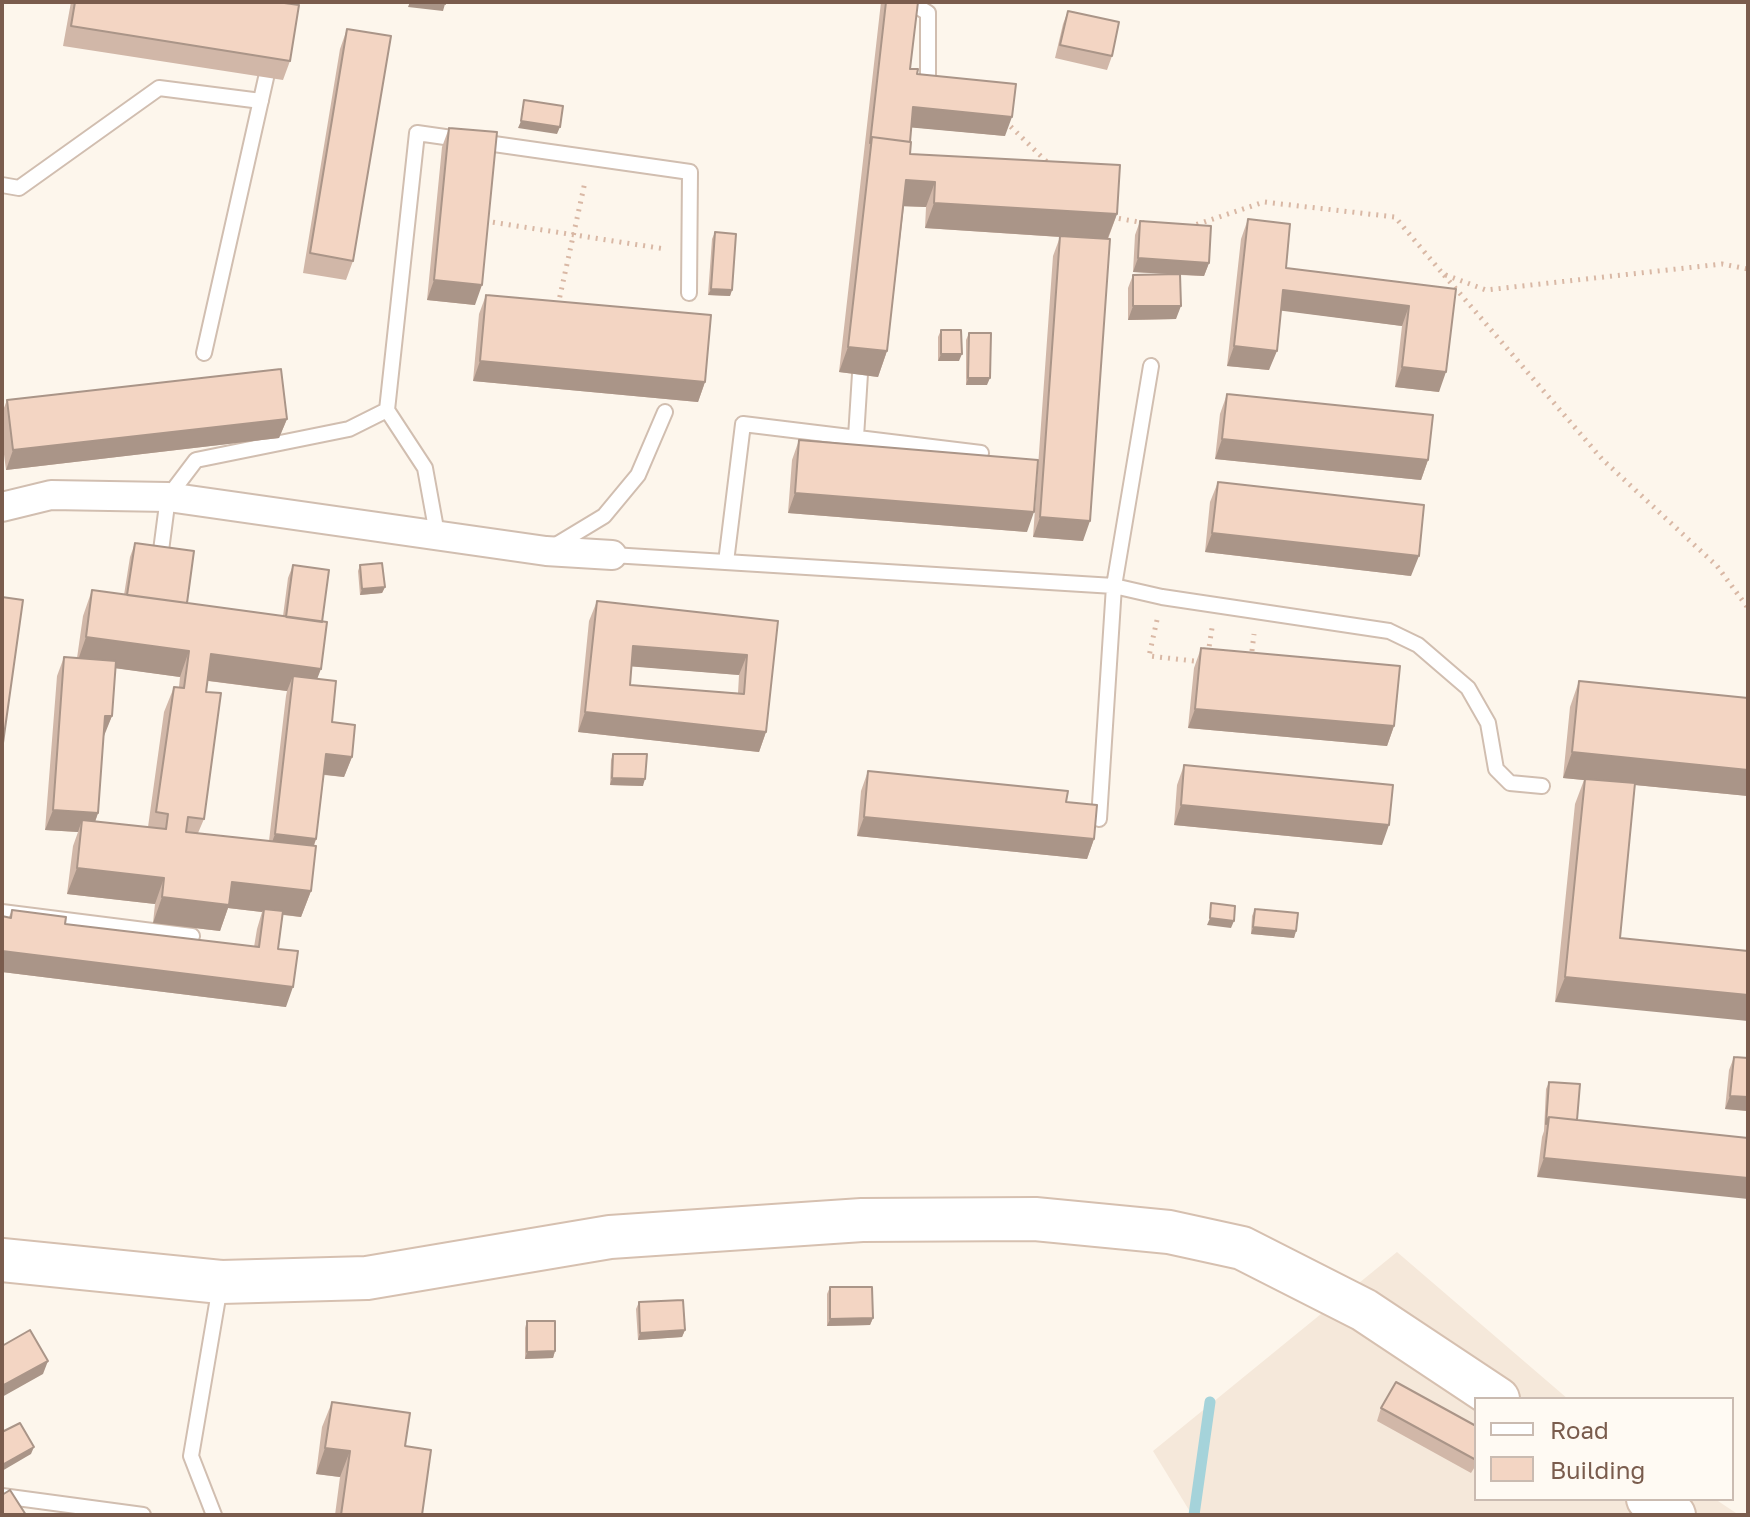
<!DOCTYPE html>
<html>
<head>
<meta charset="utf-8">
<style>
  body { margin:0 }
  #map { position:relative; width:1750px; height:1517px; overflow:hidden; background:#fdf6ec; font-family:"Golos Text",sans-serif }
  canvas { display:block }
  .frame { position:absolute; inset:0; border:4px solid #7a5c4d; pointer-events:none }
  .legend { position:absolute; left:1474px; top:1397px; width:260px; height:104px; box-sizing:border-box; background:#fffaf3; border:2px solid #cabbb1; margin:0; padding:10px 14px; list-style:none; font-size:24px; color:#7a5c4d }
  .legend li { display:flex; align-items:center; gap:16px; height:40px }
  .legend b { width:40px; border:2px solid #cabbb1 }
</style>
</head>
<body>
<div id="map">
<canvas width="1750" height="1517"></canvas>
<div class="frame"></div>
<ul class="legend">
<li><b style="height:10px;background:#fff"></b>Road</li>
<li><b style="height:22px;background:#f3d5c3"></b>Building</li>
</ul>
</div>
<script>
const ctx = document.querySelector('canvas').getContext('2d');
ctx.lineJoin = 'round';
function paint(path, color) { ctx.fillStyle = color; ctx.fill(path, 'evenodd'); }
const shape = rows => new Path2D(rows.map(r => 'M' + r).join(''));
function trace(path, color, width, dash) { ctx.strokeStyle = color; ctx.lineWidth = width; ctx.lineCap = dash ? 'butt' : 'round'; ctx.setLineDash(dash || []); ctx.stroke(path); }
const residential = shape([
  [1397,1252,1568,1399,1476,1399,1476,1499,1715,1499,1739,1515,1192,1515,1153,1451]
]);
const stream = shape([
  [1194,1515,1210,1402]
]);
const path = shape([
  [1005,121,1049,164],
  [1111,217,1144,223],
  [485,221,665,249],
  [1189,227,1264,202,1395,217,1443,274,1486,290,1722,264,1748,269],
  [1444,275,1602,459,1717,566,1748,608],
  [558,305,585,182],
  [1157,620,1149,656,1203,662],
  [1208,654,1212,628],
  [1251,659,1254,634]
]);
const lane = shape([
  [910,2,928,13,928,86],
  [2,185,19,188,159,88,261,101],
  [204,353,270,60],
  [856,437,861,358],
  [437,534,425,468,387,410,417,133,690,172,689,293],
  [551,548,604,516,638,475,665,412],
  [612,555,1114,586,1162,597,1389,631,1418,645,1468,688,1488,723,1496,769,1510,783,1542,786],
  [726,562,743,424,981,453],
  [159,566,168,497,196,460,349,429,387,410],
  [1099,819,1114,586,1151,366],
  [2,912,192,936],
  [2,1496,143,1515],
  [214,1515,191,1456,220,1286]
]);
const street = shape([
  [2,507,51,495,168,497,546,551,612,555]
]);
const secondary = shape([
  [2,1260,221,1282,367,1278,610,1237,862,1220,1035,1219,1169,1232,1242,1248,1364,1310,1498,1399],
  [1648,1499,1674,1515]
]);
const wall = shape([
  [71,2,277,2,290,61,283,80,63,46],
  [881,2,918,2,910,69,1005,136,911,127,910,154,1117,214,1108,239,1083,541,1033,537,1053,256,1060,237,925,228,926,207,904,206,887,351,878,377,839,372],
  [1068,11,1112,56,1107,70,1055,58,1063,24],
  [347,29,353,261,346,280,303,273,340,49],
  [449,128,475,305,427,300,442,147],
  [1248,219,1286,268,1456,289,1439,392,1395,387,1402,326,1281,310,1269,370,1227,366,1241,239],
  [1140,221,1209,263,1204,276,1180,275,1176,319,1128,320,1128,288,1133,275,1176,274,1133,272,1135,235],
  [715,232,732,290,730,296,708,295,712,239],
  [486,295,705,382,698,402,473,381,479,314],
  [941,330,959,361,938,361,938,337],
  [969,333,987,385,966,385,966,340],
  [1227,394,1428,460,1421,480,1215,459,1220,414],
  [7,400,287,419,279,438,6,470,2,439,2,413],
  [799,440,1027,532,788,513,792,460],
  [1218,482,1411,576,1205,552,1210,502],
  [135,543,187,603,283,616,288,578,293,565,322,622,317,679,332,722,352,757,344,777,324,775,316,839,314,846,311,891,301,917,283,915,278,949,286,1007,2,972,2,916,9,917,12,910,65,924,254,947,257,929,262,912,228,908,220,931,153,923,155,904,67,894,73,846,78,832,45,830,57,676,64,657,77,658,83,616,92,590,124,595,130,557],
  [115,668,180,677,179,687,174,687,164,712,148,827,95,822,98,813,103,736,112,716],
  [208,681,287,691,286,696,269,841,198,833,204,819,206,692],
  [360,565,385,587,382,593,360,595,358,571],
  [597,601,778,621,766,732,759,752,578,732,589,621],
  [631,666,739,675,738,693,630,685],
  [1201,648,1394,726,1387,746,1188,728,1194,668],
  [1579,681,1748,796,1635,785,1620,938,1555,1002,1575,804,1584,780,1563,778,1570,707],
  [613,754,643,786,610,785,611,760],
  [1184,765,1382,845,1174,825,1177,785],
  [868,771,1066,802,1094,839,1087,859,857,836,861,791],
  [1255,909,1296,931,1294,938,1251,934,1252,916],
  [1734,1057,1748,1058,1748,1111,1725,1109,1729,1070],
  [1549,1082,1577,1120,1537,1177,1542,1137,1544,1131,1546,1089],
  [830,1287,873,1318,870,1325,827,1326,827,1294],
  [639,1302,685,1330,682,1337,638,1340,636,1309],
  [527,1321,555,1351,553,1358,525,1359,525,1328],
  [332,1402,405,1446,422,1515,335,1515,340,1477,316,1474,322,1427],
  [1381,1408,1476,1426,1476,1465,1471,1473,1377,1421]
]);
const shadedWall = shape([
  [410,2,426,2,445,4,443,11,408,7],
  [913,107,1012,117,1005,136,906,127],
  [521,121,560,127,557,134,518,128],
  [906,180,935,182,926,207,897,206],
  [934,203,1117,214,1107,240,925,228],
  [1138,258,1209,263,1204,276,1133,272],
  [434,280,482,285,475,305,427,300],
  [711,289,732,290,730,296,708,295],
  [1283,290,1409,306,1402,326,1276,310],
  [1133,306,1181,306,1176,319,1128,320],
  [1234,346,1277,351,1269,370,1227,366],
  [848,347,887,351,878,377,839,372],
  [941,354,962,354,959,361,938,361],
  [480,361,705,382,698,402,473,381],
  [1402,367,1446,372,1439,392,1395,387],
  [968,378,990,378,987,385,966,385],
  [287,419,279,438,6,470,13,450],
  [1222,439,1428,460,1421,480,1215,459],
  [795,493,1034,512,1027,532,788,513],
  [1040,517,1090,521,1083,541,1033,537],
  [1212,533,1419,556,1411,576,1205,552],
  [385,587,382,593,360,595,362,589],
  [86,637,189,651,180,677,77,663],
  [633,646,747,655,739,675,626,666],
  [211,654,321,669,311,695,293,676,287,691,202,680],
  [1195,709,1394,726,1387,746,1188,728],
  [585,712,766,732,759,752,578,732],
  [105,716,112,716,104,736,98,736],
  [1572,752,1748,770,1748,796,1563,778],
  [326,754,352,757,344,777,319,774],
  [612,778,645,779,643,786,610,785],
  [1181,805,1389,825,1382,845,1174,825],
  [53,810,98,813,91,833,82,820,78,832,45,830],
  [864,817,1094,839,1087,859,857,836],
  [275,834,316,839,309,858,268,853],
  [77,868,164,878,155,904,67,894],
  [232,882,311,891,301,917,263,912,264,909,262,912,228,908,220,931,153,923,162,897],
  [1210,918,1234,921,1231,928,1207,925],
  [1253,927,1296,931,1294,938,1251,934],
  [2,951,293,987,286,1007,2,972],
  [1565,977,1748,995,1748,1021,1555,1002],
  [1730,1096,1748,1097,1748,1111,1725,1109],
  [1544,1158,1748,1178,1748,1199,1537,1177],
  [873,1318,870,1325,827,1326,830,1319],
  [685,1330,682,1337,638,1340,640,1333],
  [555,1351,553,1358,525,1359,527,1352],
  [48,1361,43,1374,2,1397,2,1391,4,1385],
  [34,1447,31,1454,2,1471,2,1465],
  [325,1448,350,1451,340,1477,316,1474]
]);
const building = shape([
  [75,2,277,2,299,5,290,61,71,26,75,2],
  [426,2,446,2,445,4,426,2],
  [886,2,918,2,910,69,918,69,917,74,1016,84,1012,117,913,107,910,142,872,137,870,143,886,2],
  [1068,11,1119,22,1112,56,1060,45,1068,11],
  [347,29,391,36,353,261,310,253,347,29],
  [524,100,563,106,560,127,521,121,524,100],
  [449,128,497,132,482,285,434,280,449,128],
  [872,137,911,142,910,154,1120,165,1117,214,934,203,935,182,906,180,887,351,848,347,872,137],
  [1248,219,1290,224,1286,268,1456,289,1446,372,1402,367,1409,306,1283,290,1277,351,1234,346,1248,219],
  [1140,221,1211,226,1209,263,1138,258,1140,221],
  [715,232,736,234,732,290,711,289,715,232],
  [1060,236,1110,239,1090,521,1040,517,1060,236],
  [1180,274,1181,306,1133,306,1133,275,1180,274],
  [486,295,711,315,705,382,480,361,486,295],
  [941,330,961,330,962,354,941,354,941,330],
  [969,333,991,333,990,378,968,378,969,333],
  [281,369,287,419,13,450,7,400,281,369],
  [1227,394,1433,415,1428,460,1222,439,1227,394],
  [799,440,1038,460,1034,512,795,493,799,440],
  [1218,482,1424,505,1419,556,1212,533,1218,482],
  [135,543,194,551,187,603,127,595,135,543],
  [382,563,385,587,362,589,360,565,382,563],
  [293,565,329,570,322,622,286,617,293,565],
  [92,590,327,622,321,669,211,654,206,692,221,693,204,819,188,817,186,832,316,846,311,891,232,882,229,905,162,897,164,878,77,868,82,820,166,829,168,814,156,812,174,687,184,688,189,651,86,637,92,590],
  [2,597,23,600,2,750,2,597],
  [597,601,778,621,766,732,585,712,597,601],
  [633,646,747,655,744,694,630,685,633,646],
  [1201,648,1400,666,1394,726,1195,709,1201,648],
  [64,657,116,661,112,716,105,716,98,813,53,810,64,657],
  [293,676,336,681,332,722,355,725,352,757,326,754,316,839,275,834,293,676],
  [1579,681,1748,698,1748,770,1572,752,1579,681],
  [613,754,647,754,645,779,612,778,613,754],
  [1184,765,1393,785,1389,825,1181,805,1184,765],
  [868,771,1068,791,1066,802,1097,805,1094,839,864,817,868,771],
  [1585,779,1635,783,1620,938,1748,951,1748,995,1565,977,1585,779],
  [1211,903,1235,906,1234,921,1210,918,1211,903],
  [264,909,283,911,278,949,298,951,293,987,2,951,2,916,11,918,12,910,66,917,65,924,259,947,264,909],
  [1255,909,1298,913,1296,931,1253,927,1255,909],
  [1734,1057,1748,1058,1748,1097,1730,1096,1734,1057],
  [1549,1082,1580,1084,1577,1120,1549,1117,1546,1124,1549,1082],
  [1549,1117,1748,1138,1748,1178,1544,1158,1549,1117],
  [830,1287,872,1287,873,1318,830,1319,830,1287],
  [683,1300,685,1330,640,1333,639,1302,683,1300],
  [527,1321,555,1321,555,1351,527,1352,527,1321],
  [30,1330,48,1361,4,1385,2,1382,2,1346,30,1330],
  [1396,1382,1476,1426,1476,1460,1381,1408,1396,1382],
  [332,1402,410,1413,405,1446,431,1450,422,1515,341,1515,350,1451,325,1448,332,1402],
  [20,1423,34,1447,2,1465,2,1432,20,1423],
  [10,1490,26,1515,2,1515,2,1495,10,1490]
]);
paint(residential, '#f5e8da');
trace(stream, '#a5d3da', 11);
trace(lane, '#d1beb0', 18);
trace(street, '#d1beb0', 32);
trace(secondary, '#d6c0b0', 46);
trace(path, '#d9b8a5', 5, [2, 6]);
trace(lane, '#fff', 14);
trace(street, '#fff', 28);
trace(secondary, '#fff', 42);
paint(wall, '#d1b7a8');
paint(shadedWall, '#aa9588');
paint(building, '#f3d5c3');
trace(building, '#aa9588', 2);
</script>
</body>
</html>
